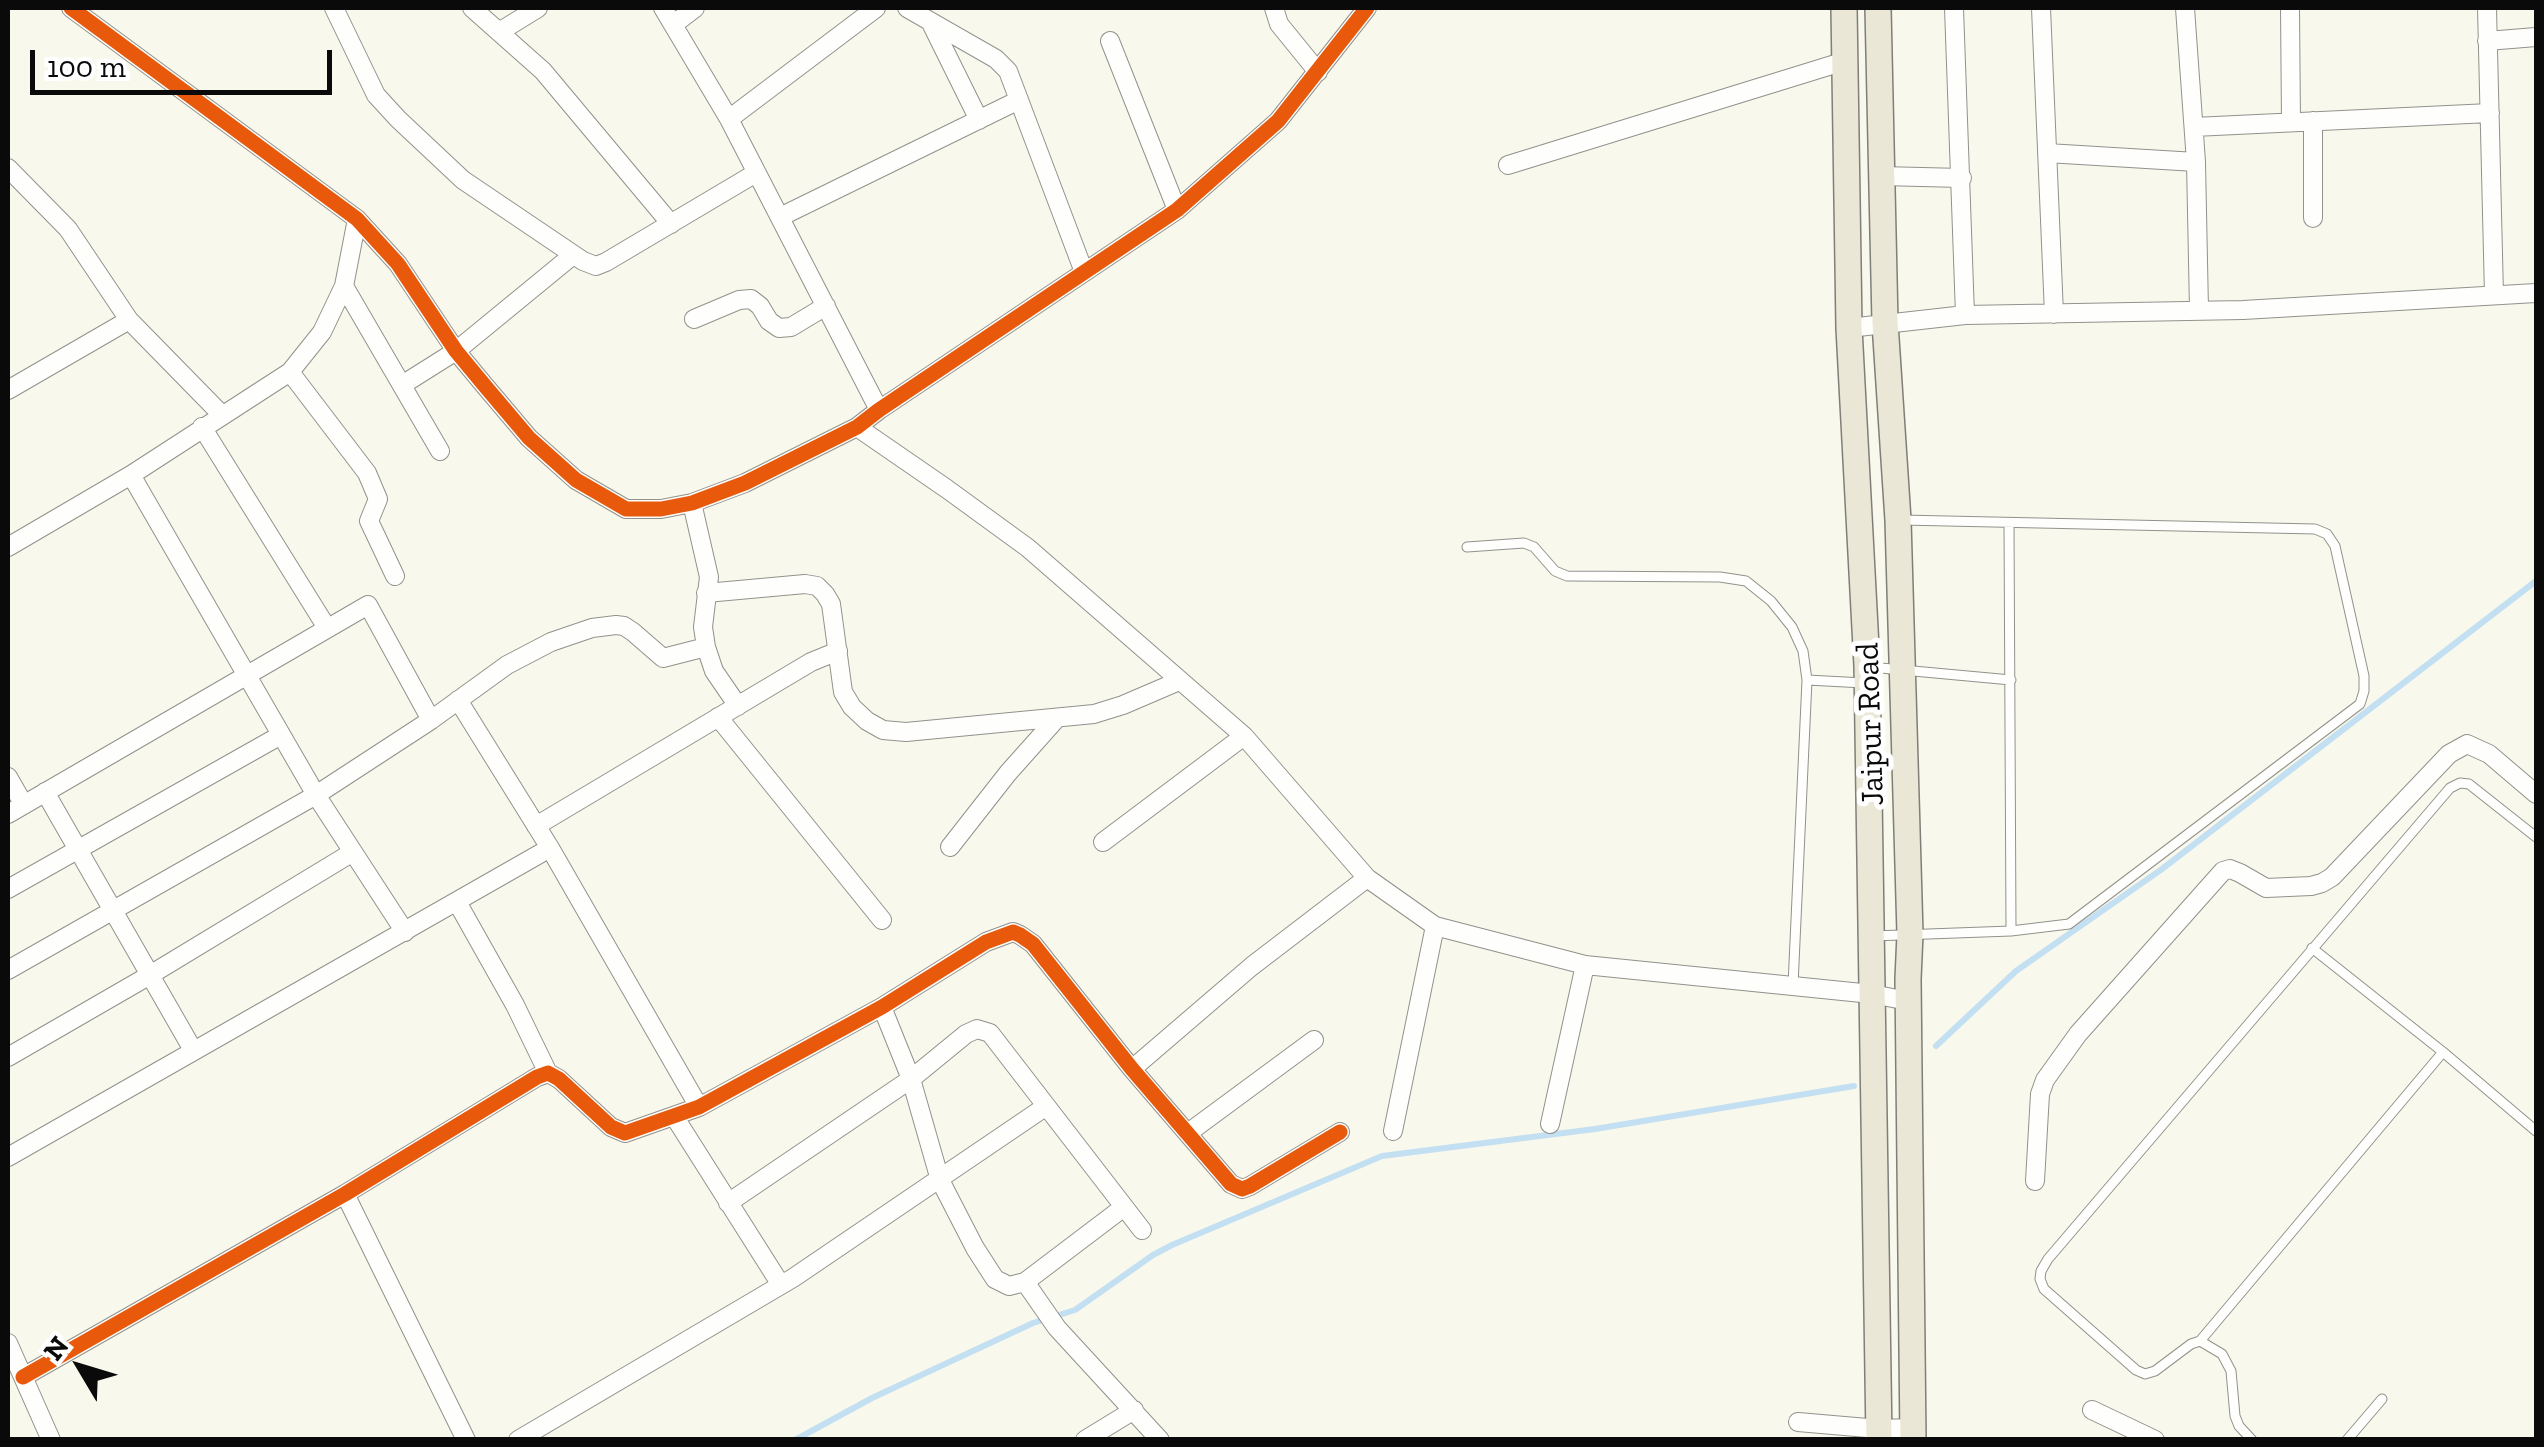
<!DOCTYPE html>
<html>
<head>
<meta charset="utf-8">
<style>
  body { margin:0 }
  #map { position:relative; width:2544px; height:1447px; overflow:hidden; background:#f9f8ec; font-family:"Zilla Slab",serif }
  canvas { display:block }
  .frame { position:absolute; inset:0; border:10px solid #0a0a0a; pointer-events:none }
  .north { position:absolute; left:30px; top:1317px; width:100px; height:100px; -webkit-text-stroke:8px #fff; paint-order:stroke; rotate:308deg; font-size:28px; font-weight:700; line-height:40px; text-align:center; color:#0a0a0a }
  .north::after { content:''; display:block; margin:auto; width:35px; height:45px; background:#0a0a0a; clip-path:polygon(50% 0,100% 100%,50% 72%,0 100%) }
  .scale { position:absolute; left:30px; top:50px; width:302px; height:45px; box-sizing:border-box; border:5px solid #0a0a0a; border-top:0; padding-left:12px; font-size:30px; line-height:35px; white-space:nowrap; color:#0a0a0a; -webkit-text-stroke:8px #fff; paint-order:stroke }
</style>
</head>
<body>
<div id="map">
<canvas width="2544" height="1447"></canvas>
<div class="frame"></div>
<div class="north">N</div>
<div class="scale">100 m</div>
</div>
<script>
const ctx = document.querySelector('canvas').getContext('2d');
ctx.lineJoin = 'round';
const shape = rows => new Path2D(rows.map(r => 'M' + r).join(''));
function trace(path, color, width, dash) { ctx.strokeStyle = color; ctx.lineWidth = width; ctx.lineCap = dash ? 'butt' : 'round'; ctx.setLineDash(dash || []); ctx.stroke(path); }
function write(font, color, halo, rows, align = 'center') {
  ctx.font = font + ' "Zilla Slab",serif'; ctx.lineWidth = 10; ctx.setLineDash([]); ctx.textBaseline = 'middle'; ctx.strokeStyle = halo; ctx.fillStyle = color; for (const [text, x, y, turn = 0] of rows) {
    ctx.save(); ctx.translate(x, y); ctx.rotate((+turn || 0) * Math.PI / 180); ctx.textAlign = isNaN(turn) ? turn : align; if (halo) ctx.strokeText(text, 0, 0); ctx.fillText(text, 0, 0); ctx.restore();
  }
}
const stream = shape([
  [1936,1046,2016,971,2162,869,2536,581],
  [795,1440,872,1398,1033,1323,1075,1310,1153,1255,1172,1245,1382,1156,1595,1129,1854,1086]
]);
const service = shape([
  [2009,523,2011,931],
  [1467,547,1524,543,1534,547,1555,571,1567,576,1720,577,1746,581,1771,601,1792,627,1803,651,1807,680,1793,985],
  [1870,667,2011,680],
  [1807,680,1864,683],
  [1873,936,2011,931,2069,924,2360,704,2364,691,2364,676,2335,546,2327,534,2315,529,1901,520],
  [2312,948,2443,1052,2536,1131],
  [2200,1341,2443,1052],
  [2252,1440,2239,1426,2235,1416,2231,1371,2222,1354,2200,1341,2191,1344,2155,1371,2145,1374,2136,1370,2044,1289,2040,1279,2041,1271,2048,1259,2450,788,2460,783,2469,784,2536,837],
  [2347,1440,2382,1399]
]);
const minor = shape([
  [71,8,357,219,398,264,456,351,485,386,529,438,576,480,626,509,661,509,692,503,745,483,857,427,879,410,1177,210,1278,121,1367,8],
  [334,8,376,95,398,119,463,180,583,261,596,266,606,262,756,173],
  [472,8,543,71,671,224],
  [663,8,729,119,879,410],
  [907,8,996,59,1008,71,1084,272],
  [1274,8,1279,24,1318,72],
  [1954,8,1965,315],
  [2041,8,2054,314],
  [2185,8,2196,162,2199,310],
  [2290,8,2291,122],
  [2487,8,2494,295],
  [930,21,979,120],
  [674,24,695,8],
  [499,32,538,8],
  [1110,41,1177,210],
  [2487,41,2536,37],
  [729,119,876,8],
  [2313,121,2313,218],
  [2194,127,2490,113],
  [2047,153,2196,162],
  [1508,165,1845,61],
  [8,168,68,229,129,320,222,415],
  [1881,176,1962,178],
  [780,217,1019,100],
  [344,286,440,451],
  [694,319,739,300,751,299,760,306,769,321,779,328,791,327,826,306],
  [1849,328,1965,315,2243,310,2536,293],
  [290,372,367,473,378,499,369,521,395,576],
  [402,385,456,351,573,255],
  [8,390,129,320],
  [202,427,327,628],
  [857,427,947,489,1028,548,1244,736,1367,878,1435,926,1585,965,1872,994,1908,1001],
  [131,475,316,795,405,932],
  [692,503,709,577,703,627,706,647,714,671,738,706],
  [8,547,131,475,290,372,322,332,344,286,357,219],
  [706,593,805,584,817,586,825,594,831,604,843,692,852,707,867,721,883,730,906,732,1094,714,1123,705,1179,681],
  [458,700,550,848,699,1107],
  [718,717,882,920],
  [8,777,24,805],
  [45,792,193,1050],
  [8,814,368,605,431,720],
  [536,826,811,662,838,651],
  [1103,842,1244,736],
  [950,847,1008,773,1057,718],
  [8,889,281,735],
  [457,902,515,1005,548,1073],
  [8,970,316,795,431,720,507,665,551,642,592,628,616,625,624,626,633,632,663,658,706,647],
  [882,1007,911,1079,940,1180,975,1248,995,1279,1009,1286,1025,1282,1124,1207],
  [8,1057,150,975,353,852],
  [1132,1069,1252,966,1367,878],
  [674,1116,781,1285],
  [1550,1124,1585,965],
  [1393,1131,1435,926],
  [1188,1133,1314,1040],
  [8,1157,550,848],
  [2035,1181,2040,1094,2045,1080,2078,1034,2223,871,2230,869,2240,873,2266,888,2311,886,2322,883,2332,877,2449,754,2467,744,2489,754,2536,794],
  [345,1194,466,1440],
  [728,1203,911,1079,966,1034,977,1029,990,1033,1142,1230],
  [1025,1282,1057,1328,1160,1440],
  [8,1343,51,1440],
  [23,1377,345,1194,537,1077,548,1073,559,1079,611,1127,625,1133,699,1107,882,1007,986,942,1013,932,1020,935,1033,944,1132,1069,1231,1184,1242,1189,1250,1186,1340,1132],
  [2092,1410,2155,1440],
  [1798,1422,1879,1429,1913,1428],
  [518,1440,793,1278,1045,1107],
  [1085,1440,1134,1410]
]);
const primary = shape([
  [1844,8,1849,328,1867,666,1879,1440],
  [1878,8,1885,323,1898,520,1910,934,1908,979,1913,1440]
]);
const cycleway = shape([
  [71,8,357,219,398,264,456,351,485,386,529,438,576,480,626,509,661,509,692,503,745,483,857,427,879,410,1177,210,1278,121,1367,8],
  [23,1377,345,1194,537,1077,548,1073,559,1079,611,1127,625,1133,699,1107,882,1007,986,942,1013,932,1020,935,1033,944,1132,1069,1231,1184,1242,1189,1250,1186,1340,1132]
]);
const streetNames = [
  ["Jaipur Road",1871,724,-92]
];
trace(stream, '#c3dff2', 6);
trace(service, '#92918c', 11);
trace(minor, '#92918c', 20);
trace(primary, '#7f7e79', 28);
trace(service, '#fefefc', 9);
trace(minor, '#fefefc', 18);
trace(primary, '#ebe7d6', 25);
trace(cycleway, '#e8590c', 15);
write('32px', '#0a0a0a', '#fff', streetNames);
</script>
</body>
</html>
